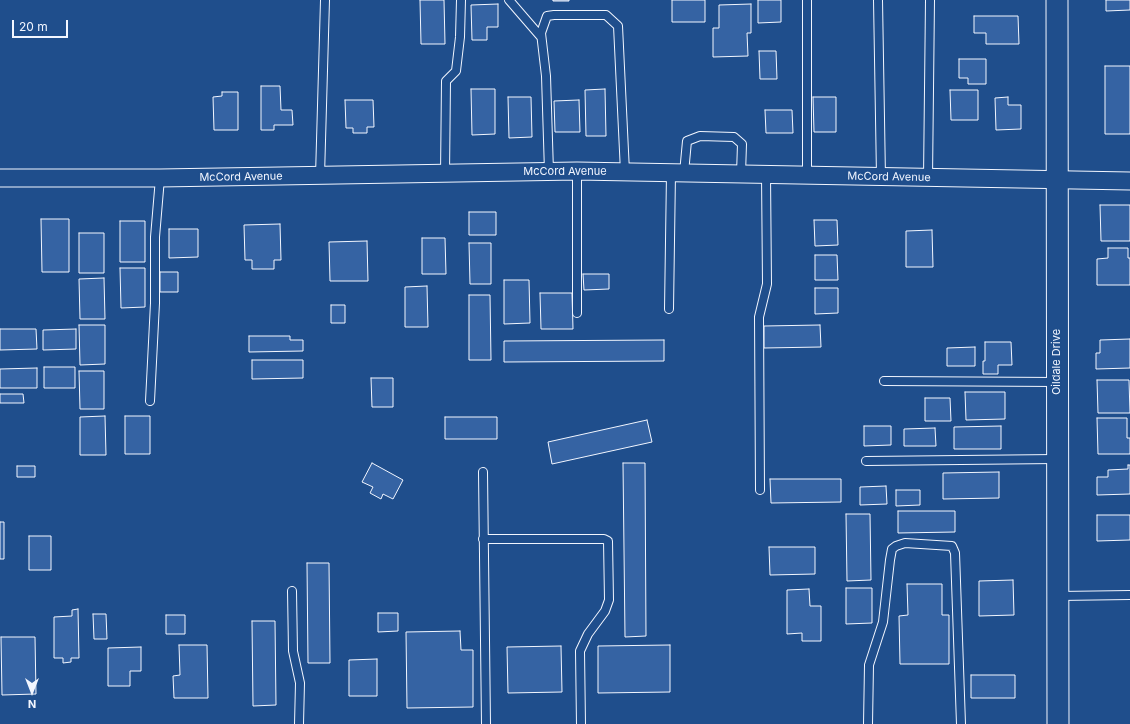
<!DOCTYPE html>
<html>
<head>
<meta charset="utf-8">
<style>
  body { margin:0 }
  #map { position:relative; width:1130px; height:724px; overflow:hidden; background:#1f4e8c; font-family:Inter,sans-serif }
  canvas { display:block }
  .north { position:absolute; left:12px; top:672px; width:40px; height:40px; -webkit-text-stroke:3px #1f4e8c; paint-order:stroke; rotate:180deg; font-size:11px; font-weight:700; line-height:16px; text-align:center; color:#f2f6ff }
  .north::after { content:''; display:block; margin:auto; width:14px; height:18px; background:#f2f6ff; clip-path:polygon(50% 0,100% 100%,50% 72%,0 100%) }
  .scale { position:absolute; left:12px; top:20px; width:56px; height:18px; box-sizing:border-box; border:2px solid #f2f6ff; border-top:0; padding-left:5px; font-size:12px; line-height:14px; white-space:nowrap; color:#f2f6ff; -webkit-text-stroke:3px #1f4e8c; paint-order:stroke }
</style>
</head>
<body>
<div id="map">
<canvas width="1130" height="724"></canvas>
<div class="north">N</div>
<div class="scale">20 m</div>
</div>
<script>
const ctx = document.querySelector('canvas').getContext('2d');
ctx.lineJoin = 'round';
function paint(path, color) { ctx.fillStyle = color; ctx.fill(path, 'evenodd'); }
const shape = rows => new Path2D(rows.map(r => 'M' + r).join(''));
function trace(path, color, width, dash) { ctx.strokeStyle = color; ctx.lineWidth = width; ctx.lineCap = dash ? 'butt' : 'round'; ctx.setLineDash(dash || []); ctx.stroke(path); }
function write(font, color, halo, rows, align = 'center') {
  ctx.font = font + ' Inter,sans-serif'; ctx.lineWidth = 3; ctx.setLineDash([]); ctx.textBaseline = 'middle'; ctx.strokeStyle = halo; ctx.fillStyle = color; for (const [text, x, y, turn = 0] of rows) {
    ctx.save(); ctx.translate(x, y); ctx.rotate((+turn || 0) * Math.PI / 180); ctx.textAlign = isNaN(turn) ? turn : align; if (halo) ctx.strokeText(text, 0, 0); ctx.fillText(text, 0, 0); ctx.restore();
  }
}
const building = shape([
  [420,0,444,0,445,44,421,44,420,0],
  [553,0,569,0,569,1,553,1,553,0],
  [672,0,705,0,705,22,672,22,672,0],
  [758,0,781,0,781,22,758,23,758,0],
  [1106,0,1130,0,1130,10,1106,11,1106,0],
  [498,4,498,27,487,27,487,40,472,40,471,5,498,4],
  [751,4,751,33,747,33,748,56,713,57,713,28,719,28,719,5,751,4],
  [974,16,1018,16,1019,44,986,44,986,33,974,33,974,16],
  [759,51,776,51,777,79,760,79,759,51],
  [959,59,986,59,986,84,968,84,968,78,959,78,959,59],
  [1105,66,1130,66,1130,134,1105,134,1105,66],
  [261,86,280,86,281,110,292,110,293,125,274,125,274,130,261,130,261,86],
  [471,89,495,89,495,134,472,135,471,89],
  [605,89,606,136,586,136,585,90,605,89],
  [950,90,978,90,978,120,951,120,950,90],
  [222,92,238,92,238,130,214,130,213,97,222,96,222,92],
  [508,97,531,97,532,137,509,138,508,97],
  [813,97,836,97,836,132,814,132,813,97],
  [1008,97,1008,105,1021,105,1021,129,996,130,995,98,1008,97],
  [345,100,373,100,374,127,367,127,367,133,353,133,353,128,346,128,345,100],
  [579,100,580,132,555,132,554,101,579,100],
  [765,110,792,110,793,133,766,133,765,110],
  [1100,205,1130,205,1130,241,1101,241,1100,205],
  [469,212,496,212,496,235,469,235,469,212],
  [41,219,69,219,69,272,42,272,41,219],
  [814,220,837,220,838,245,815,246,814,220],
  [120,221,145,221,145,262,120,262,120,221],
  [280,224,281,260,274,260,274,269,252,269,252,260,245,260,244,225,280,224],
  [169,229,198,229,198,257,169,258,169,229],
  [932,230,933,267,906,267,906,231,932,230],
  [79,233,104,233,104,273,79,273,79,233],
  [422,238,445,238,446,274,422,274,422,238],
  [367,241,368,281,330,281,329,242,367,241],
  [469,243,491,243,491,284,470,284,469,243],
  [1108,248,1128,248,1128,258,1130,258,1130,285,1097,285,1097,259,1108,258,1108,248],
  [815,255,837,255,838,280,815,280,815,255],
  [120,268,145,268,145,307,121,308,120,268],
  [160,272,178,272,178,292,160,292,160,272],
  [583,274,609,274,609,289,584,290,583,274],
  [104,278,105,319,80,319,79,279,104,278],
  [504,280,529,280,530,323,504,324,504,280],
  [427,286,428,327,405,327,405,287,427,286],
  [815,288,838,288,838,313,815,314,815,288],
  [540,293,572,293,573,329,541,329,540,293],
  [469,295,490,295,491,360,469,360,469,295],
  [331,305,345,305,345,323,331,323,331,305],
  [79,325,105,325,105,364,80,365,79,325],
  [820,325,821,347,764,348,764,326,820,325],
  [0,329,36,329,37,349,0,350,0,329],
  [76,329,76,349,43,350,43,330,76,329],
  [249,336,290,336,290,340,303,340,303,351,249,352,249,336],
  [1130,339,1130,368,1096,369,1096,353,1100,353,1100,340,1130,339],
  [664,340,664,361,504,362,504,341,664,340],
  [985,342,1011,342,1012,365,998,365,998,374,983,374,983,361,985,361,985,342],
  [975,347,975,366,947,366,947,348,975,347],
  [252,360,303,360,303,378,252,379,252,360],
  [44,367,75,367,75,388,44,388,44,367],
  [37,368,37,388,0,388,0,369,37,368],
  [79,371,104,371,104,409,80,409,79,371],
  [371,378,393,378,393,407,372,407,371,378],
  [1097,380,1129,380,1130,413,1098,413,1097,380],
  [965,392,1005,392,1005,419,966,420,965,392],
  [0,394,23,394,24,403,0,403,0,394],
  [925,398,950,398,951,421,925,421,925,398],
  [105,416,106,455,80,455,80,417,105,416],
  [125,416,150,416,150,454,125,454,125,416],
  [445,417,497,417,497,439,445,439,445,417],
  [1097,418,1127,418,1127,438,1130,438,1130,454,1098,454,1097,418],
  [647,420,652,442,552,464,548,442,647,420],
  [864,426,891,426,891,445,864,446,864,426],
  [1001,426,1001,449,954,449,954,427,1001,426],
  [935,428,936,446,904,446,904,429,935,428],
  [372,463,403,480,393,499,383,494,381,499,370,493,373,487,362,482,372,463],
  [623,463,645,463,646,636,625,637,623,463],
  [1128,465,1130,465,1130,494,1097,495,1097,477,1108,477,1108,470,1128,469,1128,465],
  [17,466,35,466,35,477,17,477,17,466],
  [999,472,999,498,943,499,943,473,999,472],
  [770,479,841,479,841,502,771,503,770,479],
  [886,486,887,504,860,505,860,487,886,486],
  [896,490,920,490,920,505,896,506,896,490],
  [898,511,955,511,955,532,898,533,898,511],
  [846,514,870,514,871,580,847,581,846,514],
  [1097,515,1130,515,1130,540,1097,541,1097,515],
  [0,522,4,522,4,559,0,559,0,522],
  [29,536,51,536,51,570,29,570,29,536],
  [769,547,815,547,815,574,770,575,769,547],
  [307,563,329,563,330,663,308,663,307,563],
  [1013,580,1014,615,979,616,979,581,1013,580],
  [907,584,942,584,942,615,949,615,949,664,900,664,899,616,908,615,907,584],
  [846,588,872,588,872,623,846,624,846,588],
  [809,589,810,606,821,606,821,641,802,641,802,633,787,634,787,590,809,589],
  [78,609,79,658,71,658,71,662,63,663,63,658,54,658,54,617,72,616,72,610,78,609],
  [378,613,398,613,398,631,378,632,378,613],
  [93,614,106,614,107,639,94,639,93,614],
  [166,615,185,615,185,634,166,634,166,615],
  [252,621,275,621,276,705,253,706,252,621],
  [460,631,461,650,473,650,473,707,407,708,406,632,460,631],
  [1,637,35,637,36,694,2,695,1,637],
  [179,645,207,645,208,698,174,698,173,676,180,675,179,645],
  [670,645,670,692,598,693,598,646,670,645],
  [561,646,562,692,508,693,507,647,561,646],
  [141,647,141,671,130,671,130,686,108,686,108,648,141,647],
  [377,659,377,696,349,696,349,660,377,659],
  [971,675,1015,675,1015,698,971,698,971,675]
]);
const service = shape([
  [509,0,541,37],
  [878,0,881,177],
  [577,171,577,313],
  [549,172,546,76,541,33,547,16,554,15,606,15,618,26,625,172],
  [684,173,687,141,700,136,734,137,742,144,741,174],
  [445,174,446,81,456,71,460,37,461,0],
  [807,175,807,0],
  [320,176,325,0],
  [928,178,930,0],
  [669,309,671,173],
  [884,381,1057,382],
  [150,401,155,303,155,237,160,178],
  [866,461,1056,459],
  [483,472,486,724],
  [760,490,759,317,767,284,766,175],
  [483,539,604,539,608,541,609,600,605,611,588,634,580,651,581,724],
  [292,591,293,651,300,683,299,724],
  [1059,596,1130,595],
  [868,724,869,665,883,622,890,560,892,549,896,546,905,543,952,546,955,553,961,724]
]);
const minor = shape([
  [0,178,160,178,577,171,1130,181]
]);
const tertiary = shape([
  [1057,0,1058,724]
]);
const streetNames = [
  ["McCord Avenue",565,172],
  ["McCord Avenue",241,177,-1],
  ["McCord Avenue",889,177,1],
  ["Oildale Drive",1057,362,-90]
];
paint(building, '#3563a3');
trace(building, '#f2f6ff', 1);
trace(service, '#f2f6ff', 10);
trace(minor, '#f2f6ff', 19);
trace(tertiary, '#f2f6ff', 23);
trace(service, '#1f4e8c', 8);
trace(minor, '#1f4e8c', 17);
trace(tertiary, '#1f4e8c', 21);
write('11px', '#f2f6ff', '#1f4e8c', streetNames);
</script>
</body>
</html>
